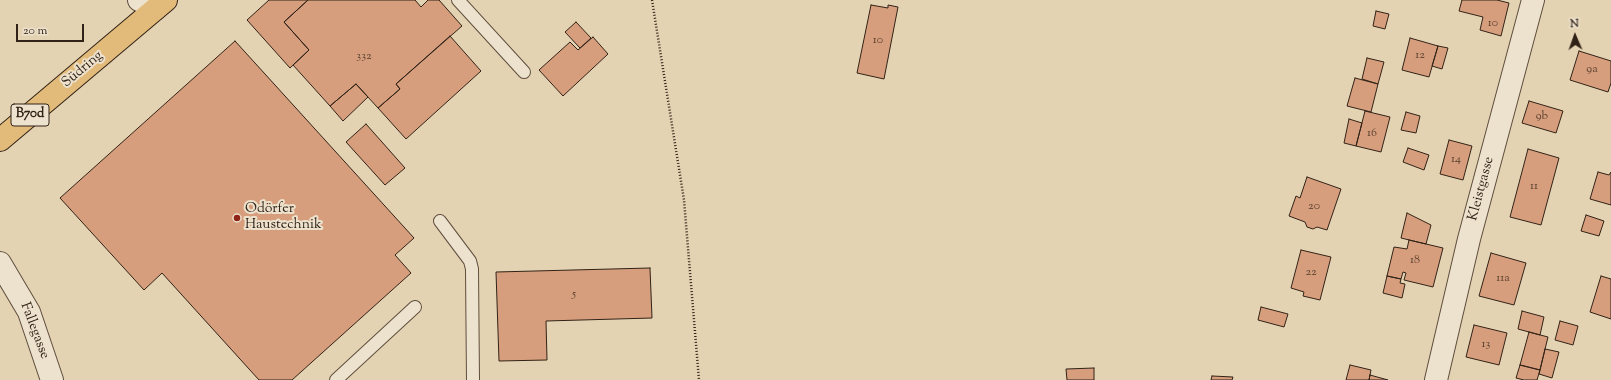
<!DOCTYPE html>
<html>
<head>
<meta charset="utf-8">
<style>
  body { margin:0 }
  #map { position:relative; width:1611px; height:380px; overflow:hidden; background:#e4d3b2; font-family:"Sorts Mill Goudy",serif }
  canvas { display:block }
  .north { position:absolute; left:1555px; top:16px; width:40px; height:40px; -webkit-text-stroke:3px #ede2cd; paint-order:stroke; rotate:358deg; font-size:11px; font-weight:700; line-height:16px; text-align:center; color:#312217 }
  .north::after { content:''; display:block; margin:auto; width:14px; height:18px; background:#312217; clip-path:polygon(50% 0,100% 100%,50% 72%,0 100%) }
  .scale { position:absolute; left:16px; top:24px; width:68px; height:18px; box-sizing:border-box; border:2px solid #312217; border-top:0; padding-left:5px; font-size:12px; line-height:14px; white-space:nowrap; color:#312217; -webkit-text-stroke:3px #ede2cd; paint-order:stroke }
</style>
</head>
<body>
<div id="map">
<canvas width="1611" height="380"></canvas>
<div class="north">N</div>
<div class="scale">20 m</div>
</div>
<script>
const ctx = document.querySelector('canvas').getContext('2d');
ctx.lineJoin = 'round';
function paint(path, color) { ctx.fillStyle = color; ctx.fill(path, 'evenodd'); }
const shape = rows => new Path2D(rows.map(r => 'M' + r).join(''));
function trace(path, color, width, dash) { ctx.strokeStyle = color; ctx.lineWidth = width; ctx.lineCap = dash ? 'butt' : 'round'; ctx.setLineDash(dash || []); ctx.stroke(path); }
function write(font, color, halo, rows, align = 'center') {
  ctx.font = font + ' "Sorts Mill Goudy",serif'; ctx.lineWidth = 4; ctx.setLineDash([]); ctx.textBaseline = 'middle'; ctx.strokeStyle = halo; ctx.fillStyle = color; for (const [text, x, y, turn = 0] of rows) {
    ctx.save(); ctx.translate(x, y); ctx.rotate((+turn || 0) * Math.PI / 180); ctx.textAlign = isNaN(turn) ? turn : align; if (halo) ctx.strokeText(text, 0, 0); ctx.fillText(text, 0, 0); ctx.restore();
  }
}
const building = shape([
  [269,0,308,0,284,22,309,50,290,68,247,20,269,0],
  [308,0,415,0,421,7,428,0,439,0,462,26,396,84,400,89,378,108,356,84,330,106,293,65,309,50,284,22,308,0],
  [1462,0,1497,0,1509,3,1501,36,1480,30,1483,17,1459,11,1462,0],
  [871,5,888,8,888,5,898,7,884,79,857,73,871,5],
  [1376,11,1389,14,1385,29,1373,26,1376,11],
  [576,22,591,38,580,48,565,32,576,22],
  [450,36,481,71,406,139,378,108,400,89,396,84,450,36],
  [593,37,608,54,563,96,539,70,570,42,578,50,593,37],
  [1410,38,1438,46,1429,77,1402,70,1410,38],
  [235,41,414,238,395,255,411,273,292,380,259,380,162,273,144,290,60,198,235,41],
  [1438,46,1448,48,1442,69,1432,66,1438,46],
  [1579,51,1611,61,1611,83,1608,92,1570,80,1579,51],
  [1367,58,1384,62,1378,84,1362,79,1367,58],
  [1355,78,1378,84,1371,112,1347,106,1355,78],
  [356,84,368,97,343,121,330,106,356,84],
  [1529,101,1563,111,1556,133,1522,123,1529,101],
  [1365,111,1390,117,1381,152,1356,146,1365,111],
  [1406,112,1420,116,1416,133,1401,130,1406,112],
  [1349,119,1362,123,1356,146,1344,143,1349,119],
  [366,124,405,168,385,185,346,142,366,124],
  [1449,140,1472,146,1463,180,1440,174,1449,140],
  [1408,148,1429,155,1424,170,1403,162,1408,148],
  [1528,149,1559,158,1541,225,1510,217,1528,149],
  [1598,172,1609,175,1611,172,1611,205,1590,199,1598,172],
  [1307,177,1341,189,1327,230,1317,227,1313,229,1307,227,1305,222,1289,216,1296,196,1300,198,1307,177],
  [1407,213,1431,225,1426,244,1401,238,1407,213],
  [1586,215,1604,221,1599,236,1581,231,1586,215],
  [1409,240,1443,248,1433,287,1404,280,1406,273,1403,272,1401,279,1387,276,1394,247,1407,249,1409,240],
  [1301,250,1331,257,1320,300,1303,296,1304,292,1291,288,1301,250],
  [1491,253,1526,263,1514,305,1479,296,1491,253],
  [650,268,652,318,546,321,547,360,499,361,496,272,650,268],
  [1387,276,1401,279,1400,283,1405,284,1402,298,1383,293,1387,276],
  [1601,276,1611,279,1611,319,1590,312,1601,276],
  [1261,307,1288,314,1284,327,1258,320,1261,307],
  [1522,311,1544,317,1540,335,1518,329,1522,311],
  [1560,321,1578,326,1573,345,1555,340,1560,321],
  [1474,325,1507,333,1499,365,1466,357,1474,325],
  [1529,332,1548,337,1540,370,1520,365,1529,332],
  [1545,349,1559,352,1552,378,1539,374,1545,349],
  [1350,365,1371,370,1369,380,1346,380,1350,365],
  [1520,365,1540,370,1537,380,1524,380,1516,378,1520,365],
  [1094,368,1094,380,1067,380,1066,369,1094,368],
  [1370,375,1388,380,1369,380,1370,375],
  [1212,376,1233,377,1232,380,1211,380,1212,376]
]);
const path = shape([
  [652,0,684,200,699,380]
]);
const service = shape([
  [458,0,524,72],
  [440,221,470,261,472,269,473,380],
  [336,380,415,307]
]);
const minor = shape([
  [139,0,155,9],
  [0,263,29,312,52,380],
  [1436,380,1469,239,1533,0]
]);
const primary = shape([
  [0,140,166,0]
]);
const markers = [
  [237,218,4,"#8f2418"]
];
const numberNames = [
  ["10",1493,24],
  ["10",878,41],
  ["12",1420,56],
  ["332",364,57],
  ["9a",1592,70],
  ["9b",1542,117],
  ["16",1372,134],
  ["14",1456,160],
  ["11",1534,187],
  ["20",1314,207],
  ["18",1415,261],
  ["22",1311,273],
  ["11a",1503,279],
  ["5",574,295],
  ["13",1486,345]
];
const shields = [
  [30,115,38]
];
const shieldNames = [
  ["B70d",30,115]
];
const streetNames = [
  ["Südring",83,70,-40],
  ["Kleistgasse",1482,189,-75],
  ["Fallegasse",34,331,69]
];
const poiNames = [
  ["Odörfer",245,210],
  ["Haustechnik",245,226]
];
paint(building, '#d69e7c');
trace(building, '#312217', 1);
trace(service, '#5e4e3e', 14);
trace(minor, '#5e4e3e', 24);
trace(primary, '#312217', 24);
trace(path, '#312217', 2.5, [1, 2]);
trace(service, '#ede2cd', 12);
trace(minor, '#ede2cd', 22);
trace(primary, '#e2ba79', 22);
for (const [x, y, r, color] of markers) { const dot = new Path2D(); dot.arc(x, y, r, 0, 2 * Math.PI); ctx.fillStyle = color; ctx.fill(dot); trace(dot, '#ede2cd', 1.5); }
write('12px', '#5a4130', null, numberNames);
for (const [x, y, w] of shields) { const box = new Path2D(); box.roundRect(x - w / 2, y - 11, w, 22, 3); ctx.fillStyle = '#ede2cd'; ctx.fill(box); trace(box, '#312217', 1); }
write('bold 13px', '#312217', null, shieldNames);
write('14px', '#312217', '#ede2cd', streetNames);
write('14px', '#312217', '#ede2cd', poiNames, 'left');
</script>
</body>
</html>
